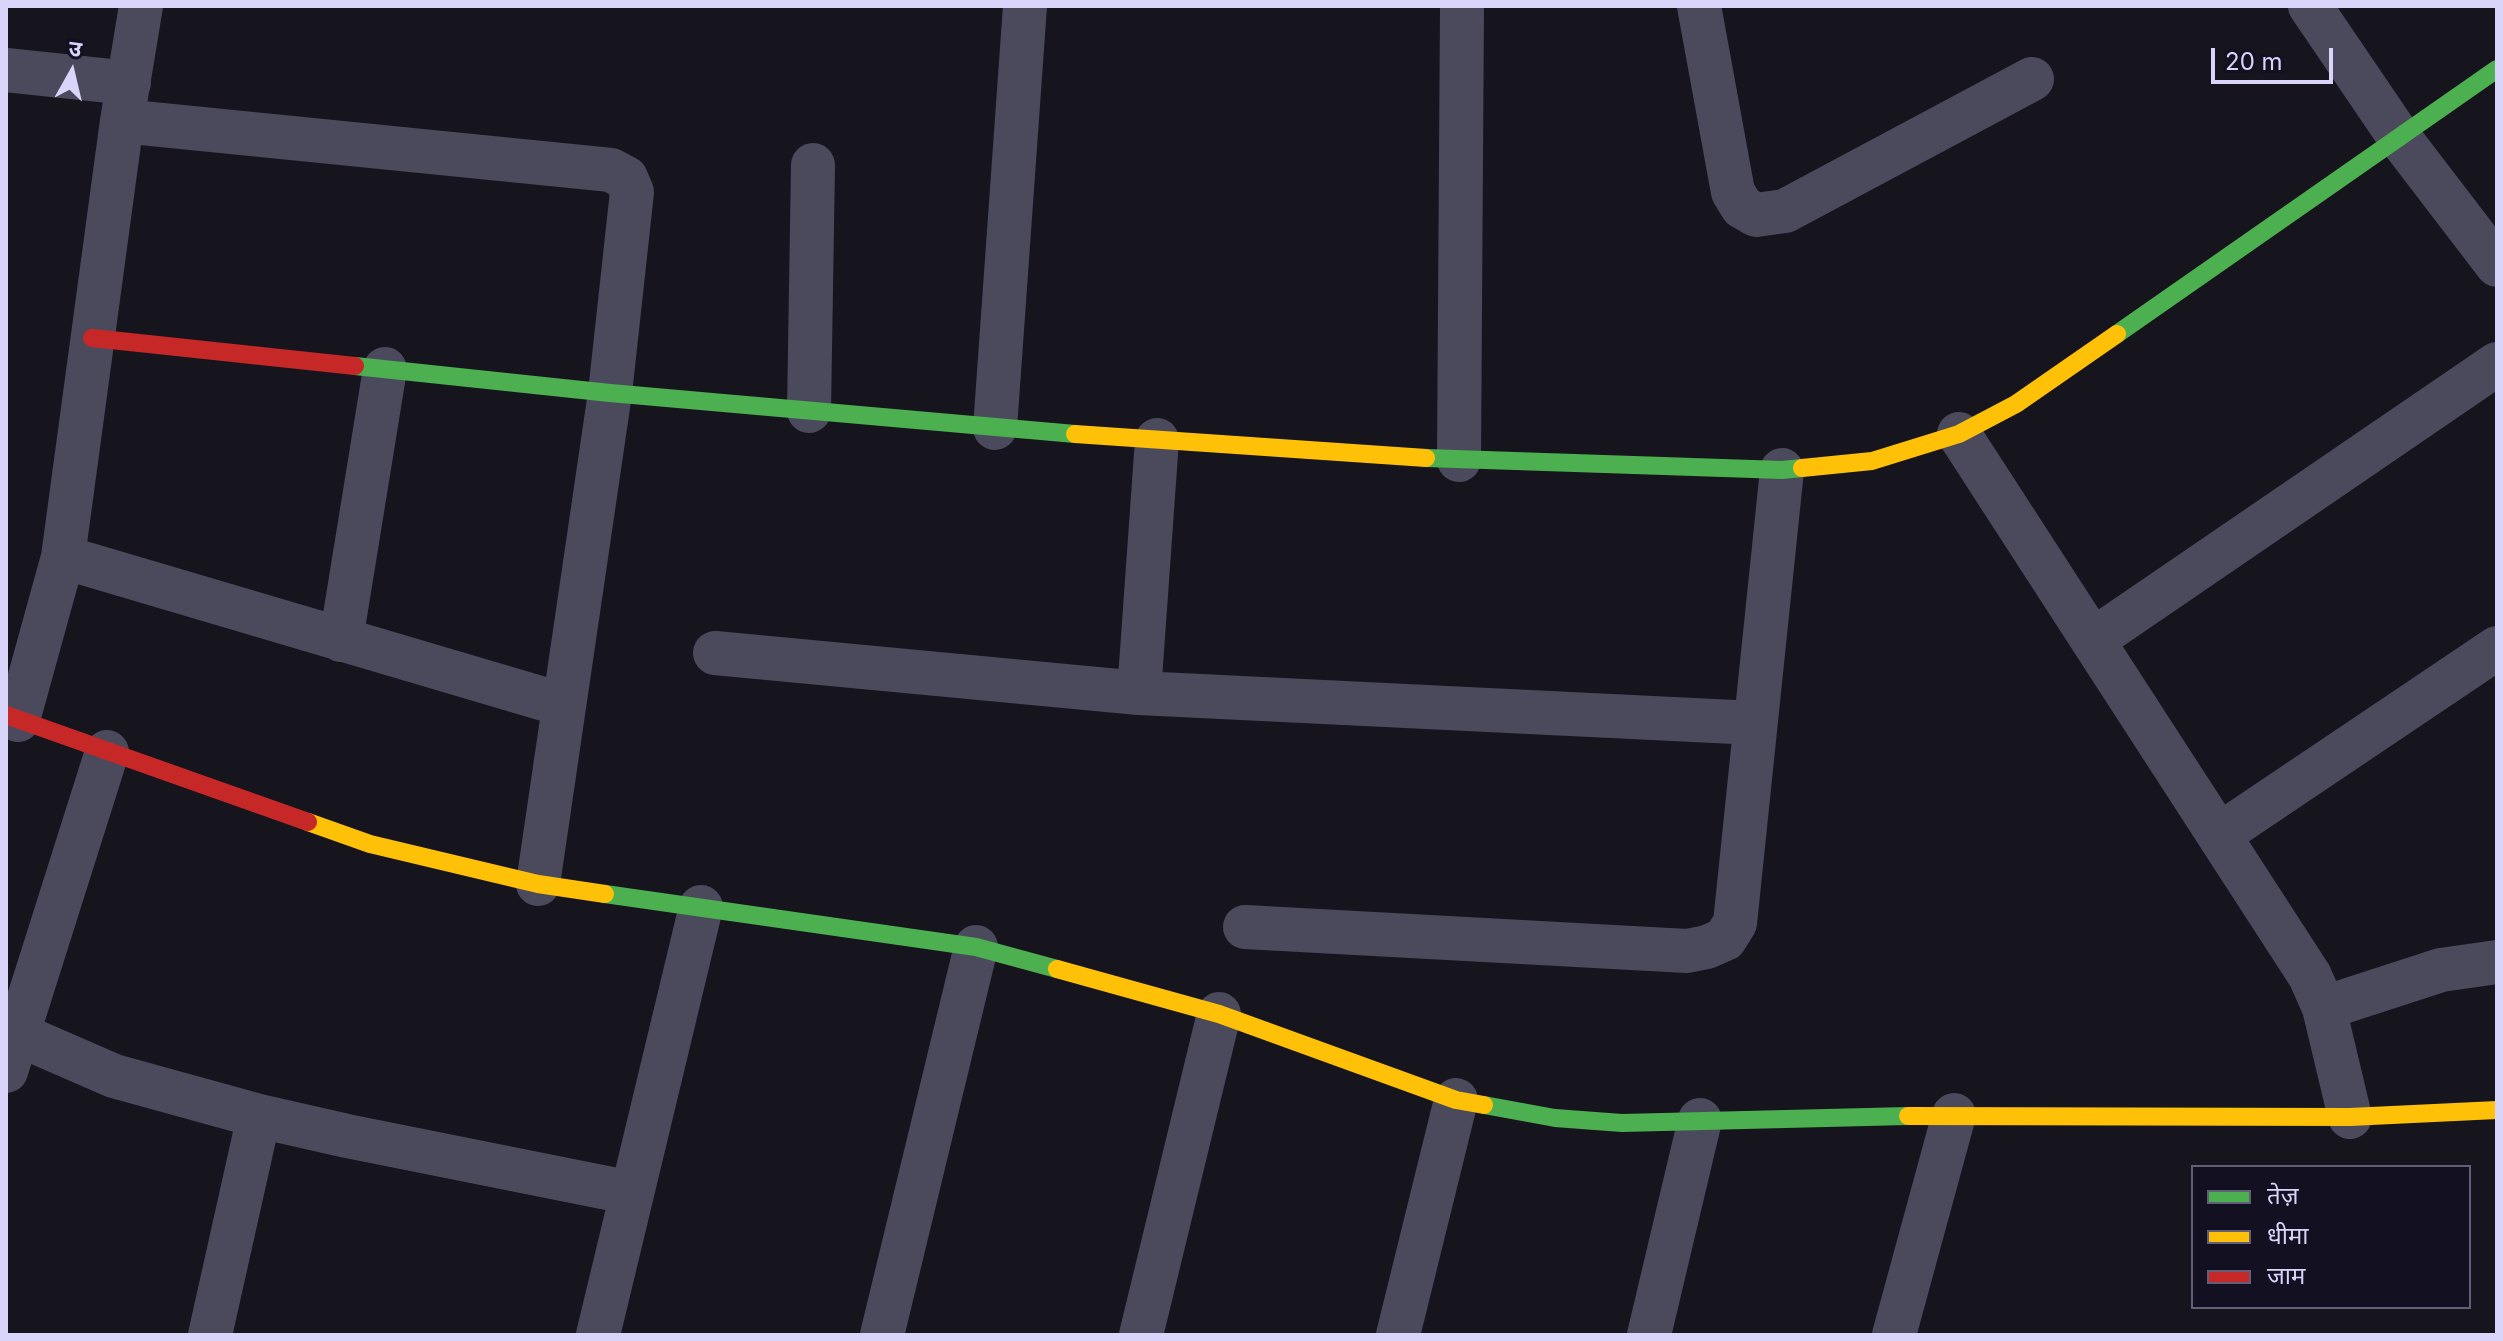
<!DOCTYPE html>
<html>
<head>
<meta charset="utf-8">
<style>
  body { margin:0 }
  #map { position:relative; width:2503px; height:1341px; overflow:hidden; background:#16141d; font-family:Inter,"Noto Sans Devanagari",sans-serif }
  canvas { display:block }
  .frame { position:absolute; inset:0; border:8px solid #d9d4fa; pointer-events:none }
  .legend { position:absolute; left:2191px; top:1165px; width:280px; height:144px; box-sizing:border-box; background:#131021; border:2px solid #625e78; margin:0; padding:10px 14px; list-style:none; font-size:24px; color:#d9d4fa }
  .legend li { display:flex; align-items:center; gap:16px; height:40px }
  .legend b { width:40px; border:2px solid #625e78 }
  .north { position:absolute; left:32px; top:32px; width:80px; height:80px; -webkit-text-stroke:6px #131021; paint-order:stroke; rotate:8deg; font-size:22px; font-weight:700; line-height:32px; text-align:center; color:#d9d4fa }
  .north::after { content:''; display:block; margin:auto; width:28px; height:36px; background:#d9d4fa; clip-path:polygon(50% 0,100% 100%,50% 72%,0 100%) }
  .scale { position:absolute; left:2211px; top:48px; width:122px; height:36px; box-sizing:border-box; border:4px solid #d9d4fa; border-top:0; padding-left:10px; font-size:24px; line-height:28px; white-space:nowrap; color:#d9d4fa; -webkit-text-stroke:6px #131021; paint-order:stroke }
</style>
</head>
<body>
<div id="map">
<canvas width="2503" height="1341"></canvas>
<div class="frame"></div>
<ul class="legend">
<li><b style="height:10px;background:#4caf50"></b>तेज़</li>
<li><b style="height:10px;background:#ffc107"></b>धीमा</li>
<li><b style="height:10px;background:#c62828"></b>जाम</li>
</ul>
<div class="north">उ</div>
<div class="scale">20 m</div>
</div>
<script>
const ctx = document.querySelector('canvas').getContext('2d');
ctx.lineJoin = 'round';
const shape = rows => new Path2D(rows.map(r => 'M' + r).join(''));
function trace(path, color, width, dash) { ctx.strokeStyle = color; ctx.lineWidth = width; ctx.lineCap = dash ? 'butt' : 'round'; ctx.setLineDash(dash || []); ctx.stroke(path); }
const street = shape([
  [1699,6,1733,192,1742,207,1756,215,1785,211,2032,79],
  [2310,6,2399,137,2497,265],
  [6,70,129,83],
  [122,121,611,170,626,178,632,192,610,393,538,884],
  [809,411,813,165],
  [995,428,1025,6],
  [1959,434,2310,976,2324,1008,2350,1117],
  [1459,460,1462,6],
  [63,557,564,705],
  [341,640,385,369],
  [2093,640,2497,364],
  [715,653,1139,693,1755,723],
  [1139,693,1157,440],
  [18,720,63,557,122,121,141,6],
  [2219,835,2497,648],
  [1245,927,1687,951,1707,947,1725,939,1735,923,1782,470],
  [2324,1008,2441,970,2497,962],
  [6,1029,114,1076,259,1116,347,1136,632,1193],
  [6,1071,107,752],
  [210,1335,259,1116],
  [598,1335,701,907],
  [882,1335,976,947],
  [1141,1335,1219,1014],
  [1398,1335,1456,1100],
  [1649,1335,1700,1120],
  [1894,1335,1954,1115]
]);
const fast = shape([
  [2117,334,2497,69],
  [355,366,610,393,1075,434],
  [1426,458,1782,470,1802,468],
  [605,894,976,947,1057,969],
  [1484,1105,1555,1118,1622,1123,1908,1116]
]);
const slow = shape([
  [1075,434,1426,458],
  [1802,468,1872,461,1959,434,2016,404,2117,334],
  [308,822,370,844,538,884,605,894],
  [1057,969,1219,1014,1456,1100,1484,1105],
  [1908,1116,2350,1117,2497,1110]
]);
const jam = shape([
  [92,338,355,366],
  [6,715,308,822]
]);
trace(street, '#4b4a5d', 44);
trace(fast, '#4caf50', 18);
trace(slow, '#ffc107', 18);
trace(jam, '#c62828', 18);
</script>
</body>
</html>
